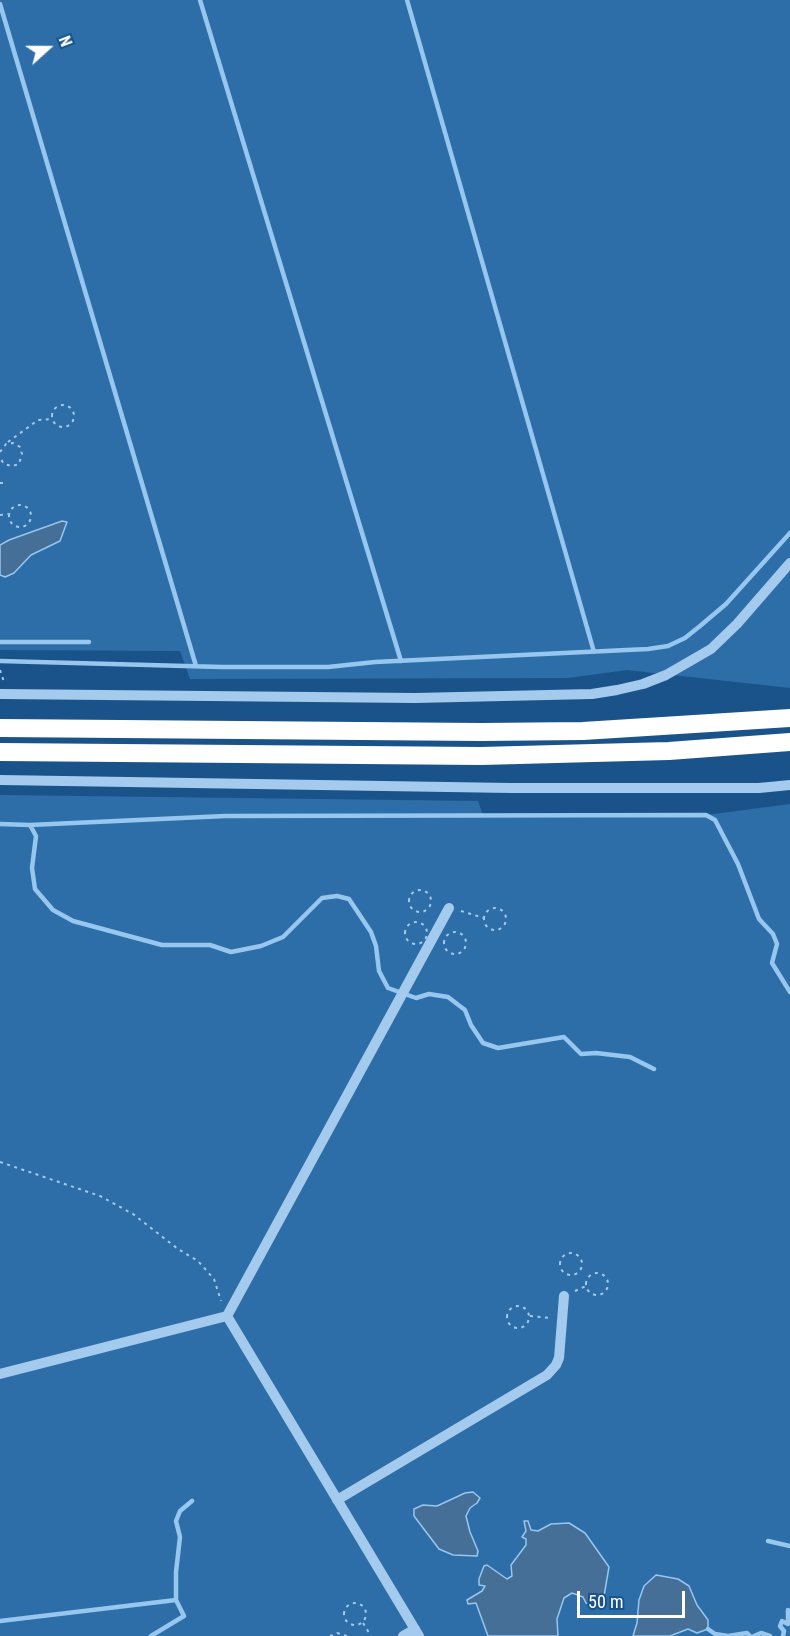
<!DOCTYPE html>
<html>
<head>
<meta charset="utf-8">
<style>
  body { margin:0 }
  #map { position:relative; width:790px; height:1636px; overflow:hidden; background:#1a538a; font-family:"Roboto Condensed",sans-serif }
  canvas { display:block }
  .north { position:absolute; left:18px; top:18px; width:60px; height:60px; -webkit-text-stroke:4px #1a538a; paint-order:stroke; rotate:69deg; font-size:16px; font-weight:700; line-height:24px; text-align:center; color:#fff }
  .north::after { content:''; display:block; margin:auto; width:21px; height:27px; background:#fff; clip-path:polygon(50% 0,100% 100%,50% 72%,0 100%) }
  .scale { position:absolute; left:577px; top:1591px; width:108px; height:27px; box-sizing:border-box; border:3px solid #fff; border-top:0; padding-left:8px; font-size:18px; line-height:21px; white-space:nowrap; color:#fff; -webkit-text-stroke:4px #1a538a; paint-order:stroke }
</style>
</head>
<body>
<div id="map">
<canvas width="790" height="1636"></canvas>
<div class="north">N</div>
<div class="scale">50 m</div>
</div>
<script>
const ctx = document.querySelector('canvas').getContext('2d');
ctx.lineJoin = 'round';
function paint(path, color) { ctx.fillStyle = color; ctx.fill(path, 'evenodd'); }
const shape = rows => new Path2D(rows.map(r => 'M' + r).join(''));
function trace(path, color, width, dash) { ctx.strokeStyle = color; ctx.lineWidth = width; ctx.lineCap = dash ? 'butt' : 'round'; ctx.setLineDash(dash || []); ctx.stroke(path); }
const green = shape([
  [0,0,790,0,790,688,627,670,568,678,190,679,180,651,0,650,0,575,5,577,31,555,60,541,67,522,62,521,48,525,0,545],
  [0,795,478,801,483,815,706,815,790,804,790,1636,0,1636]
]);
const water = shape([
  [62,521,67,522,60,541,31,555,14,573,5,577,0,575,0,545,9,540,62,521],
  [473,1492,480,1498,477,1503,470,1508,466,1516,470,1532,478,1551,477,1556,453,1555,439,1549,414,1516,414,1509,423,1505,437,1506,465,1493,473,1492],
  [524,1521,528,1521,531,1530,538,1531,551,1524,569,1523,585,1533,609,1567,603,1602,595,1605,586,1603,583,1597,572,1593,564,1598,557,1619,558,1636,488,1636,476,1603,468,1604,467,1600,482,1591,485,1586,479,1585,479,1579,484,1566,487,1565,507,1579,512,1576,511,1565,526,1545,526,1539,522,1537,526,1531,524,1521],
  [656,1575,678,1579,689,1586,697,1605,708,1620,708,1629,697,1633,688,1629,670,1636,633,1636,637,1623,639,1600,644,1586,656,1575]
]);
const stream = shape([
  [200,0,401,661],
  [407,0,594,652],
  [0,4,196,666],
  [0,642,89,642],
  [0,661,222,667,328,667,375,662,648,649,668,646,685,638,700,626,726,604,790,533],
  [0,824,30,825,36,836,32,868,35,889,53,910,73,921,162,945,210,945,231,952,261,946,283,937,322,898,337,896,349,899,371,932,376,946,379,971,388,988,416,998,429,994,448,997,465,1010,471,1025,483,1043,498,1048,564,1037,581,1054,596,1053,630,1057,654,1069],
  [30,825,225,816,706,815,715,820,738,864,759,919,773,934,777,944,772,963,790,992],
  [768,1541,790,1546],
  [0,1621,176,1600],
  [708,1629,715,1634,728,1636,747,1633,750,1636],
  [151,1636,184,1616,176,1600,176,1572,180,1537,176,1521,180,1511,192,1501],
  [754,1636,761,1633,770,1636],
  [783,1636,784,1631,780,1626,782,1621,788,1624,788,1610,790,1612]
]);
const path = shape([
  '52 416a11 11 0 1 1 22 0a11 11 0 1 1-22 0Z',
  [8,442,38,420,52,419],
  [0,452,6,444,13,443,20,447,22,454,19,464,12,466,4,464,0,458],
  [0,483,7,483],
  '9 516a11 11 0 1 1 22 0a11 11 0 1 1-22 0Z',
  [0,515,8,514],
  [0,670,4,682],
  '409 901a11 11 0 1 1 22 0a11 11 0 1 1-22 0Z',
  '484 919a11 11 0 1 1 22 0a11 11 0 1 1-22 0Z',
  [461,911,484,918],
  '405 933a11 11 0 1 1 22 0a11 11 0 1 1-22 0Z',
  '444 943a11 11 0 1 1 22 0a11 11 0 1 1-22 0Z',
  [0,1162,100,1196,133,1214,178,1249,198,1261,214,1279,221,1301],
  '560 1264a11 11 0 1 1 22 0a11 11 0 1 1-22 0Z',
  '586 1284a11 11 0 1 1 22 0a11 11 0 1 1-22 0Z',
  [575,1291,586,1286],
  '507 1317a11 11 0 1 1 22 0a11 11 0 1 1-22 0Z',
  [530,1316,551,1318],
  '344 1614a11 11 0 1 1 22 0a11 11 0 1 1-22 0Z',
  [363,1623,371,1636],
  [330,1636,337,1633,347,1636]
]);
const minor = shape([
  [0,694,415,698,592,694,617,690,643,684,666,675,711,649,737,624,790,563],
  [0,780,511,788,759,788,790,785],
  [227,1316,419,1636],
  [0,1374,227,1316,449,908],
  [337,1500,547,1375,556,1365,559,1358,564,1296],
  [403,1636,415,1629]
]);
const highway = shape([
  [0,728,481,732,583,731,790,718],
  [0,752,481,756,669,751,790,742]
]);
paint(green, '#2d6ea8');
paint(water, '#466f97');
trace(water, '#97c6ef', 1.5);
trace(stream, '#97c6ef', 4.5);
trace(path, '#a4caed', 2, [3, 4.5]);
trace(minor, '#a4caed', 10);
trace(highway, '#fff', 18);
</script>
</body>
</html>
